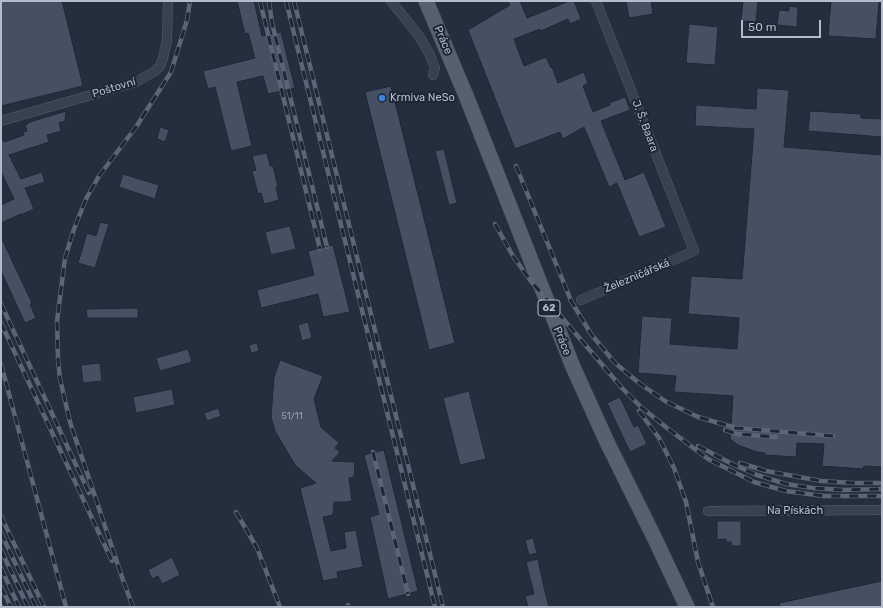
<!DOCTYPE html>
<html>
<head>
<meta charset="utf-8">
<style>
  body { margin:0 }
  #map { position:relative; width:883px; height:608px; overflow:hidden; background:#242f3e; font-family:Rubik,sans-serif }
  canvas { display:block }
  .frame { position:absolute; inset:0; border:2px solid #b4bcc9; pointer-events:none }
  .scale { position:absolute; left:741px; top:20px; width:80px; height:18px; box-sizing:border-box; border:2px solid #b4bcc9; border-top:0; padding-left:5px; font-size:12px; line-height:14px; white-space:nowrap; color:#b4bcc9; -webkit-text-stroke:3px #1d2633; paint-order:stroke }
</style>
</head>
<body>
<div id="map">
<canvas width="883" height="608"></canvas>
<div class="frame"></div>
<div class="scale">50 m</div>
</div>
<script>
const ctx = document.querySelector('canvas').getContext('2d');
ctx.lineJoin = 'round';
function paint(path, color) { ctx.fillStyle = color; ctx.fill(path, 'evenodd'); }
const shape = rows => new Path2D(rows.map(r => 'M' + r).join(''));
function trace(path, color, width, dash) { ctx.strokeStyle = color; ctx.lineWidth = width; ctx.lineCap = dash ? 'butt' : 'round'; ctx.setLineDash(dash || []); ctx.stroke(path); }
function write(font, color, halo, rows, align = 'center') {
  ctx.font = font + ' Rubik,sans-serif'; ctx.lineWidth = 4; ctx.setLineDash([]); ctx.textBaseline = 'middle'; ctx.strokeStyle = halo; ctx.fillStyle = color; for (const [text, x, y, turn = 0] of rows) {
    ctx.save(); ctx.translate(x, y); ctx.rotate((+turn || 0) * Math.PI / 180); ctx.textAlign = isNaN(turn) ? turn : align; if (halo) ctx.strokeText(text, 0, 0); ctx.fillText(text, 0, 0); ctx.restore();
  }
}
const building = shape([
  [1,1,62,1,83,86,1,106,1,1],
  [237,1,254,1,262,36,281,32,295,88,268,94,263,76,237,82,252,146,231,151,215,87,208,89,203,71,255,58,248,33,245,34,237,1],
  [508,1,520,1,527,18,562,4,569,1,574,1,581,19,570,24,568,19,541,31,540,29,514,39,524,66,546,57,551,68,552,67,558,83,584,72,588,83,583,86,593,112,610,105,609,103,625,97,630,110,601,121,625,180,644,172,666,227,639,237,617,183,609,187,584,127,563,139,560,132,515,149,468,30,510,5,508,1],
  [626,1,651,1,653,14,629,18,626,1],
  [743,1,758,1,756,22,741,21,743,1],
  [831,1,879,1,876,39,828,36,831,1],
  [789,6,798,7,797,27,777,25,779,10,789,11,789,6],
  [689,24,718,27,715,65,686,63,689,24],
  [391,86,455,343,429,350,365,92,391,86],
  [757,88,789,90,784,147,882,155,882,467,864,466,863,469,822,466,824,444,797,443,796,457,765,455,765,453,757,452,738,445,730,439,733,396,674,392,676,376,638,373,642,316,672,318,670,344,737,349,739,318,688,314,691,276,742,279,754,129,695,126,696,105,756,109,757,88],
  [66,111,65,121,59,123,61,131,47,135,49,142,9,155,21,179,42,172,45,182,25,188,34,209,21,215,21,214,1,223,1,205,14,199,1,172,1,137,4,142,24,135,23,132,27,131,25,125,28,124,27,123,66,111],
  [810,111,861,114,861,118,882,119,882,137,808,131,810,111],
  [160,127,169,130,165,142,157,139,160,127],
  [444,149,457,203,449,205,435,151,444,149],
  [267,153,270,166,273,166,278,187,276,187,279,200,264,204,261,193,258,194,252,171,256,170,252,156,267,153],
  [123,174,159,185,155,199,119,187,123,174],
  [100,222,109,224,95,268,78,263,87,233,96,236,100,222],
  [290,226,296,249,271,255,265,232,290,226],
  [1,237,32,303,30,304,36,318,25,323,1,271,1,237],
  [333,245,350,312,323,317,318,294,261,308,257,290,314,275,308,251,333,245],
  [138,308,138,318,87,318,86,309,138,308],
  [308,322,312,338,302,341,298,325,308,322],
  [257,343,259,351,251,353,249,345,257,343],
  [188,349,192,362,160,371,156,358,188,349],
  [280,360,323,376,314,399,321,427,339,443,335,448,340,452,332,461,355,462,354,477,349,478,352,501,346,502,334,502,333,515,323,517,331,551,346,548,344,532,356,530,363,567,337,572,338,578,323,581,300,488,316,483,295,465,275,431,271,417,274,377,280,360],
  [100,363,102,381,83,383,81,365,100,363],
  [172,389,175,405,136,413,133,397,172,389],
  [469,391,486,459,460,465,443,398,469,391],
  [620,397,634,427,638,425,647,444,630,452,607,403,620,397],
  [218,408,221,416,207,421,204,413,218,408],
  [384,450,418,591,388,599,370,517,379,514,364,455,384,450],
  [717,521,741,521,741,546,732,546,731,542,726,542,726,539,717,540,717,521],
  [533,538,537,553,529,555,525,540,533,538],
  [172,557,180,575,162,584,158,576,152,579,148,570,172,557],
  [538,559,543,583,549,607,528,607,525,596,534,594,526,562,538,559],
  [882,581,882,607,780,607,779,603,882,581]
]);
const street = shape([
  [391,1,419,36,429,53,435,68,433,75],
  [1,121,136,82,155,71,160,66,163,58,167,40,168,1],
  [581,300,694,251,596,1],
  [708,511,882,510]
]);
const primary = shape([
  [426,1,467,98,573,367,607,442,655,539,687,607]
]);
const rail = shape([
  [260,1,320,249],
  [269,1,272,23,327,247],
  [286,1,435,607],
  [294,1,443,607],
  [516,166,572,303],
  [495,224,513,256,530,280,622,388,641,407,667,428,708,459,754,482,786,491,824,496,882,496],
  [570,299,591,334,615,363,639,383,665,401,698,417,736,428,833,436],
  [1,304,89,493],
  [1,323,112,561],
  [1,364,66,607],
  [639,411,659,438,674,468,686,502,698,562,713,607],
  [725,430,737,434,776,437],
  [698,446,734,465,757,475,786,484,813,488,842,490,882,489],
  [373,452,408,594],
  [740,463,766,471,821,481,853,483,882,483],
  [236,512,257,548,280,607],
  [1,516,44,607],
  [1,533,36,607],
  [1,550,28,607],
  [1,568,19,607],
  [1,587,11,607],
  [348,605,348,607],
  [1,606,2,607],
  [133,607,123,580,70,422,60,379,58,360,57,321,65,258,74,229,86,199,99,176,136,127,171,72,187,20,190,1]
]);
const markers = [
  [382,98,4,"#3f7fe0"]
];
const numberNames = [
  ["51/11",292,416]
];
const shields = [
  [549,308,22]
];
const shieldNames = [
  ["62",549,308]
];
const streetNames = [
  ["Práce",443,40,67],
  ["Poštovní",114,88,-17],
  ["J. Š. Baara",645,126,69],
  ["Železničářská",637,276,-23],
  ["Práce",562,341,68],
  ["Na Pískách",795,511]
];
const poiNames = [
  ["Krmiva NeSo",390,98]
];
paint(building, '#455162');
trace(building, '#1f2835', 1);
trace(street, '#565f6c', 10);
trace(primary, '#414a57', 16);
trace(street, '#38414e', 9);
trace(primary, '#56606e', 15);
trace(rail, '#5a6575', 4.5);
trace(rail, '#1d2633', 3, [9]);
for (const [x, y, r, color] of markers) { const dot = new Path2D(); dot.arc(x, y, r, 0, 2 * Math.PI); ctx.fillStyle = color; ctx.fill(dot); trace(dot, '#1d2633', 1.5); }
write('9px', '#98a1af', null, numberNames);
for (const [x, y, w] of shields) { const box = new Path2D(); box.roundRect(x - w / 2, y - 8, w, 16, 3); ctx.fillStyle = '#1d2633'; ctx.fill(box); trace(box, '#b4bcc9', 1); }
write('bold 10px', '#b4bcc9', null, shieldNames);
write('11px', '#b4bcc9', '#1d2633', streetNames);
write('11px', '#b4bcc9', '#1d2633', poiNames, 'left');
</script>
</body>
</html>
